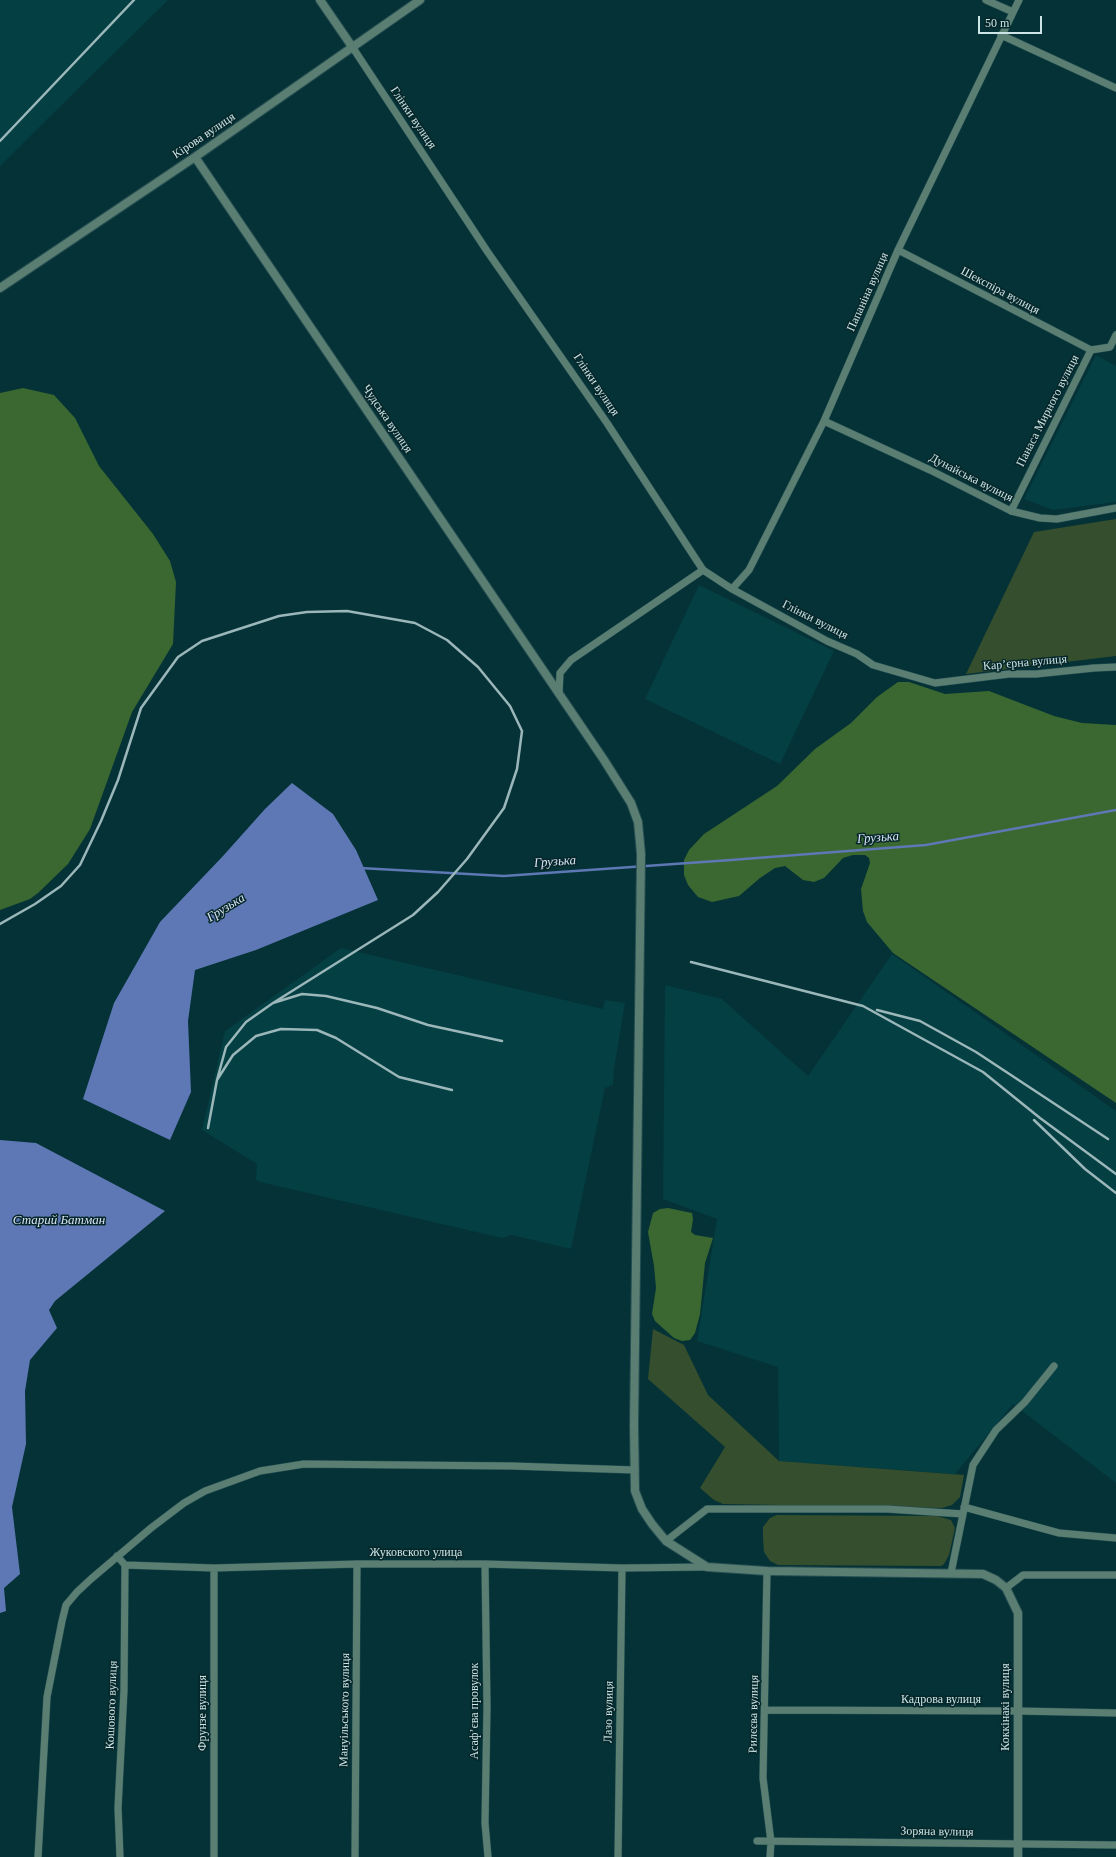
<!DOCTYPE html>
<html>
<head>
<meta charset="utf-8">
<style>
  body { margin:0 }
  #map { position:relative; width:1116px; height:1857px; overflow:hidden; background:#053236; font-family:Georgia,serif }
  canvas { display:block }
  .scale { position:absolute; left:978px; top:16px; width:64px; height:18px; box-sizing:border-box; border:2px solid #cde3e5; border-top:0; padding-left:5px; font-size:12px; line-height:14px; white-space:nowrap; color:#cde3e5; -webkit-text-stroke:3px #06272a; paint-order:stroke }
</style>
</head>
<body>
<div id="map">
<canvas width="1116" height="1857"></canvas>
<div class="scale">50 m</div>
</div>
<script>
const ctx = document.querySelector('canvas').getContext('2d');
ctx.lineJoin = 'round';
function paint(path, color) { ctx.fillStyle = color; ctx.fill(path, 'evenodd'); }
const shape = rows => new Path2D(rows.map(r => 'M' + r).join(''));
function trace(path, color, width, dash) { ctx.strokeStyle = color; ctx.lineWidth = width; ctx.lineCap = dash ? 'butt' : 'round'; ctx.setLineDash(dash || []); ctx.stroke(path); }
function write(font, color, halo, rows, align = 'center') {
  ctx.font = font + ' Georgia,serif'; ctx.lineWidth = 3; ctx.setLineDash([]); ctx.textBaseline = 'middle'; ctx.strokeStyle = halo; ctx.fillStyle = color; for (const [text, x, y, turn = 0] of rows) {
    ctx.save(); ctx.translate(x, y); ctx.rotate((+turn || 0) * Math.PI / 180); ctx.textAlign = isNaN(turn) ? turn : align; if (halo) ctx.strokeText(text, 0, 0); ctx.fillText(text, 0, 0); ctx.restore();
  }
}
const built = shape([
  [0,0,168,0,0,166],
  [1096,355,1116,366,1116,502,1053,510,1024,499],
  [699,585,834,651,780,764,645,699],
  [341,948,603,1009,605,1000,625,1003,614,1069,613,1085,605,1088,571,1249,512,1235,502,1238,260,1182,256,1180,257,1164,202,1130,225,1031],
  [892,954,1116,1111,1116,1483,1013,1404,955,1474,779,1461,778,1367,697,1341,717,1219,663,1199,665,985,722,999,808,1076]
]);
const green = shape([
  [1116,519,1116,656,966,674,1034,532],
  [653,1329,684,1345,708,1395,779,1461,964,1475,960,1497,952,1505,942,1508,723,1504,714,1500,700,1488,725,1447,648,1379],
  [777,1515,937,1516,951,1520,955,1528,949,1555,944,1564,941,1566,778,1565,770,1561,764,1552,763,1538,763,1527,770,1518]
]);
const forest = shape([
  [23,388,54,395,75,418,99,466,153,534,170,561,176,582,173,644,132,712,90,829,68,864,38,893,30,899,0,910,0,393],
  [898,682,909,682,945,694,989,691,1054,716,1082,723,1116,725,1116,1103,893,953,867,922,863,911,861,889,870,863,869,858,865,855,853,855,843,858,824,878,814,882,803,880,785,866,775,868,760,878,739,896,712,902,698,897,688,885,684,875,684,860,689,850,704,834,777,786,815,749,851,723,877,697],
  [668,1208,692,1213,693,1219,691,1232,695,1235,713,1238,705,1263,700,1314,695,1333,690,1340,682,1341,674,1338,655,1321,652,1314,656,1288,654,1266,648,1232,653,1213,660,1209]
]);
const water = shape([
  [292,783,333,814,356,850,378,900,256,950,195,970,188,1021,191,1092,170,1140,83,1099,114,1003,160,922,223,856,265,809],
  [0,1140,36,1143,165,1211,55,1301,49,1310,57,1328,30,1360,25,1391,26,1444,12,1507,20,1574,4,1588,6,1611,0,1613]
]);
const stream = shape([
  [360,868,504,876,731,860,926,845,1116,810]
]);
const minor = shape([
  [986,0,1013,12],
  [1001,35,1116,88],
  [353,48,487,251,607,423,703,570,732,589,827,641,857,654,873,665,935,683,1009,674,1036,674,1094,668,1116,667],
  [898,250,1091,350],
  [1091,350,1110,347,1116,335],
  [824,421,930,470,1011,511,1040,518,1057,519,1116,508],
  [1011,511,1091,350],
  [732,589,749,570,824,421,898,250,1019,0],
  [559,694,560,673,571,660,703,570],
  [964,1507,1059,1533,1116,1538],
  [666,1541,707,1509,887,1509,963,1514],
  [117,1556,125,1565,124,1690,118,1808,120,1857],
  [485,1564,487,1707,485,1823,488,1857],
  [125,1565,214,1568,357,1564,485,1564,622,1568,707,1567],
  [214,1568,214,1857],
  [767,1571,763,1778,771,1842,770,1857],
  [951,1573,973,1465,996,1430,1025,1402,1054,1366],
  [1006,1588,1023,1575,1116,1575],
  [765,1710,1018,1711,1116,1713],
  [757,1841,1116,1845],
  [38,1857,47,1697,62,1621,66,1605,77,1592,91,1579,151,1528,184,1503,205,1491,260,1471,304,1464,512,1466,635,1470],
  [355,1857,357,1564],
  [618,1857,622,1568]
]);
const tertiary = shape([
  [320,0,353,48],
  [195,157,604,760,631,803,638,822,641,854,634,1425,635,1491,642,1509,652,1524,666,1541,707,1567,767,1571,983,1574,996,1580,1006,1588,1018,1613,1018,1857],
  [0,288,195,157,420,0]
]);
const rail = shape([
  [0,141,134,0],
  [0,924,35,904,61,886,80,865,101,821,118,780,141,708,178,657,202,641,279,616,307,612,347,611,415,623,447,640,478,667,510,706,522,731,517,769,504,808,467,859,438,892,413,915,273,1003],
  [691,962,863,1006,983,1072,1040,1118,1116,1174],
  [877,1010,920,1021,976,1052,1108,1139],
  [217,1080,226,1047,246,1022,273,1003,302,994,326,996,377,1008,428,1025,502,1041],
  [1034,1120,1085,1169,1116,1193],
  [208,1128,217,1080,233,1055,256,1036,281,1029,317,1030,336,1038,399,1077,452,1090]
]);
const streetNames = [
  ["Глінки вулиця",413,118,56],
  ["Кірова вулиця",204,136,-34],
  ["Шекспіра вулиця",1000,291,28],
  ["Папаніна вулиця",868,292,-66],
  ["Глінки вулиця",596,385,56],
  ["Панаса Мирного вулиця",1048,411,-63],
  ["Чудська вулиця",387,419,56],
  ["Дунайська вулиця",971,478,27],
  ["Глінки вулиця",815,620,27],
  ["Кар’єрна вулиця",1025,663,-5],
  ["Жуковского улица",416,1553],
  ["Кадрова вулиця",941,1700],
  ["Кошового вулиця",112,1705,-88],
  ["Коккінакі вулиця",1006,1707,-90],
  ["Мануільського вулиця",345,1710,-89],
  ["Асаф’єва провулок",475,1711,-90],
  ["Лазо вулиця",609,1712,-89],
  ["Фрунзе вулиця",203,1713,-90],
  ["Рилєєва вулиця",754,1714,-89],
  ["Зоряна вулиця",937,1832,1]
];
const waterNames = [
  ["Грузька",878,838,-4],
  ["Грузька",555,862,-4],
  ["Грузька",226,908,-32],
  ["Старий Батман",59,1221]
];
paint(built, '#043f43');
paint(green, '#344e2e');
paint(forest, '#3a6830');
paint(water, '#5d78b4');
trace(stream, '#5d78b4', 2.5);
trace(minor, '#254e52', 8);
trace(tertiary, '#254e52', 10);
trace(minor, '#5a7e72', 7);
trace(tertiary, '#5a7e72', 8);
trace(rail, '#9bb7ba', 2.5);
write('12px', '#cde3e5', '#06272a', streetNames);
write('italic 13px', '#dae3f4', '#06272a', waterNames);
</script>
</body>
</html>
